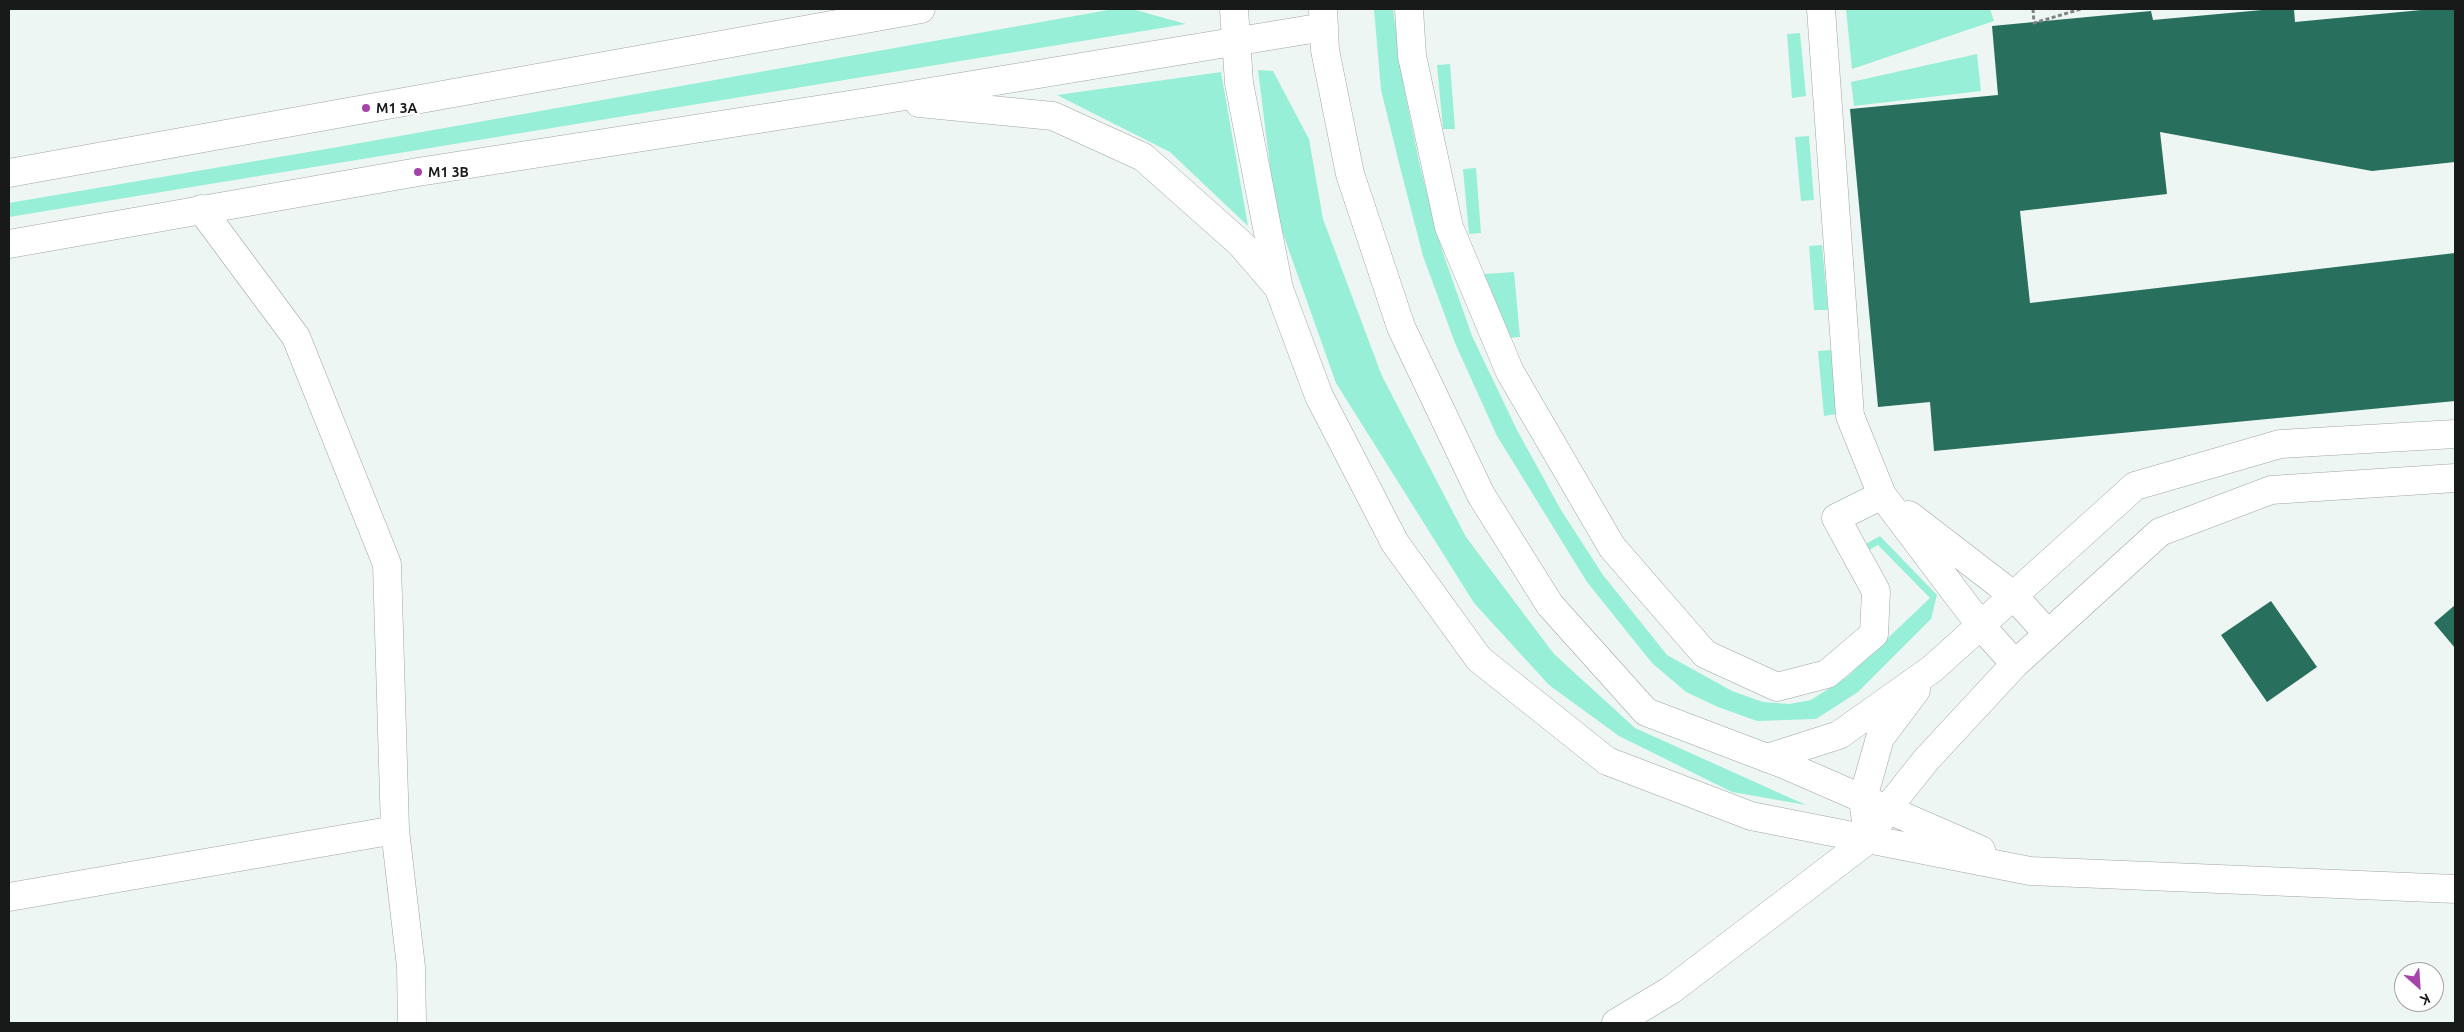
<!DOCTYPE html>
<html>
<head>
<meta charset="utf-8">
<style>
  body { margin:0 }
  #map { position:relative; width:2464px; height:1032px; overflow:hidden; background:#eef6f3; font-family:Ubuntu,sans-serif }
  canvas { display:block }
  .frame { position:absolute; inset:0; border:10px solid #181a19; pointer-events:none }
  .north { position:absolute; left:2394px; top:962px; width:50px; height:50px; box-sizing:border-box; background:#fff; border:1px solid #a3a3a3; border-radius:50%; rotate:154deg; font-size:14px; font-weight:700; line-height:20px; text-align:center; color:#181a19 }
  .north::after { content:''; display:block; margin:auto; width:18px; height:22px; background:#a444ab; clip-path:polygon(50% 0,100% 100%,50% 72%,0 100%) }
</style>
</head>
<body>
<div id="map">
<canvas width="2464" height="1032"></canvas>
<div class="frame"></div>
<div class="north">K</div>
</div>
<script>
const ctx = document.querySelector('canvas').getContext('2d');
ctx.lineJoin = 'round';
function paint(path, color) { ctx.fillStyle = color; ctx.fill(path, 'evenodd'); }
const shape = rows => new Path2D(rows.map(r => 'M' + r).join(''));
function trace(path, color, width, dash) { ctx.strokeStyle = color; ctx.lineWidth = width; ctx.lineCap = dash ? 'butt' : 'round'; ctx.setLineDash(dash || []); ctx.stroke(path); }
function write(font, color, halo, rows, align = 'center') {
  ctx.font = font + ' Ubuntu,sans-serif'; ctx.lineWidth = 5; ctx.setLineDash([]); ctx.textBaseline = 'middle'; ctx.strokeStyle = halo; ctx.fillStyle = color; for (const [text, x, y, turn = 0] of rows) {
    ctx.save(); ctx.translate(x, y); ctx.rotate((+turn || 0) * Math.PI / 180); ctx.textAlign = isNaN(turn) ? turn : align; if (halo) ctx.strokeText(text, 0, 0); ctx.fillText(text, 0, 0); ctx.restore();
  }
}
const green = shape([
  [1114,9,1132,9,1186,24,9,217,9,203,332,148],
  [1374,9,1393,9,1404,88,1420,166,1442,250,1472,336,1517,430,1561,510,1603,575,1667,655,1732,691,1763,702,1789,704,1811,700,1847,677,1930,598,1878,545,1869,550,1864,545,1880,536,1937,595,1931,619,1858,692,1816,719,1757,721,1718,707,1686,692,1652,663,1587,582,1497,436,1455,343,1423,256,1401,171,1381,90],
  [1846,9,1990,9,1994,21,1852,69],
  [1800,33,1806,96,1792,98,1787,34],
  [1977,54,1981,91,1854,106,1851,82],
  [1450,64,1455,129,1443,129,1437,65],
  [1258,70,1273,71,1309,139,1323,219,1382,376,1466,537,1554,654,1635,728,1806,805,1732,792,1619,736,1549,685,1474,603,1336,383,1276,214],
  [1221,72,1248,226,1170,152,1057,95],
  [1809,136,1814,200,1801,201,1795,137],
  [1476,168,1481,233,1469,234,1463,169],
  [1822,245,1828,310,1814,310,1809,246],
  [1514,272,1520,337,1507,338,1484,274],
  [1831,350,1837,414,1824,416,1818,351]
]);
const building = shape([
  [2273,9,2294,9,2295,22,2432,9,2455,9,2455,162,2372,171,2160,132,2167,194,2020,211,2030,303,2455,253,2455,401,1934,451,1930,402,1878,407,1850,109,1998,95,1992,26,2151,11,2153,20],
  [2271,601,2317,667,2267,702,2221,635],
  [2455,605,2455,648,2434,623]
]);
const path = shape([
  [2033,9,2034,23,2081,9]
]);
const minor = shape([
  [201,209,296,337,387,564,395,830,411,967,412,1023],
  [9,897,395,830],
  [1616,1023,1671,990,1869,839]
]);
const tertiary = shape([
  [1409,9,1412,56,1449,227,1510,372,1612,547,1705,654,1777,687,1827,674,1874,634,1876,591,1836,518,1882,495],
  [1821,9,1850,416,1882,495,1981,626,2015,664],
  [1909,515,2013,595,2047,633],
  [1767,758,1839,735,1932,669,2135,486,2280,444,2455,434],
  [1866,822,1863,798,1880,738,1916,690],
  [1869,839,1887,809,1926,760,2015,664,2160,532,2271,490,2455,478]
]);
const secondary = shape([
  [1234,9,1239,83,1279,289,1319,396,1395,543,1479,659,1607,761,1751,816,2030,871,2455,889],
  [1323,9,1325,50,1350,174,1401,327,1481,495,1550,605,1646,712,1783,764,1981,850],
  [919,103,1053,116,1143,157,1241,244,1278,287],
  [9,173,921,9],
  [9,244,418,172,881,100,1324,27]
]);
const markers = [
  [366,108,5,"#a444ab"],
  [418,172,5,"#a444ab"]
];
const poiNames = [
  ["M1 3A",376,108],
  ["M1 3B",428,172]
];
paint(green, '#98efd7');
paint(building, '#286f5e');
trace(minor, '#9fa6a4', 29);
trace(tertiary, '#9fa6a4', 29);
trace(secondary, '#9fa6a4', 29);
trace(path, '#7e8381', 3, [4, 2.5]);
trace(minor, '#fff', 28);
trace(tertiary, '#fff', 28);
trace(secondary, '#fff', 28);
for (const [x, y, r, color] of markers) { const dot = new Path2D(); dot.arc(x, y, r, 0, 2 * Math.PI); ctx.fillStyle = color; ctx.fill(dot); trace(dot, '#fff', 2); }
write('bold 14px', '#181a19', '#fff', poiNames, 'left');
</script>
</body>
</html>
